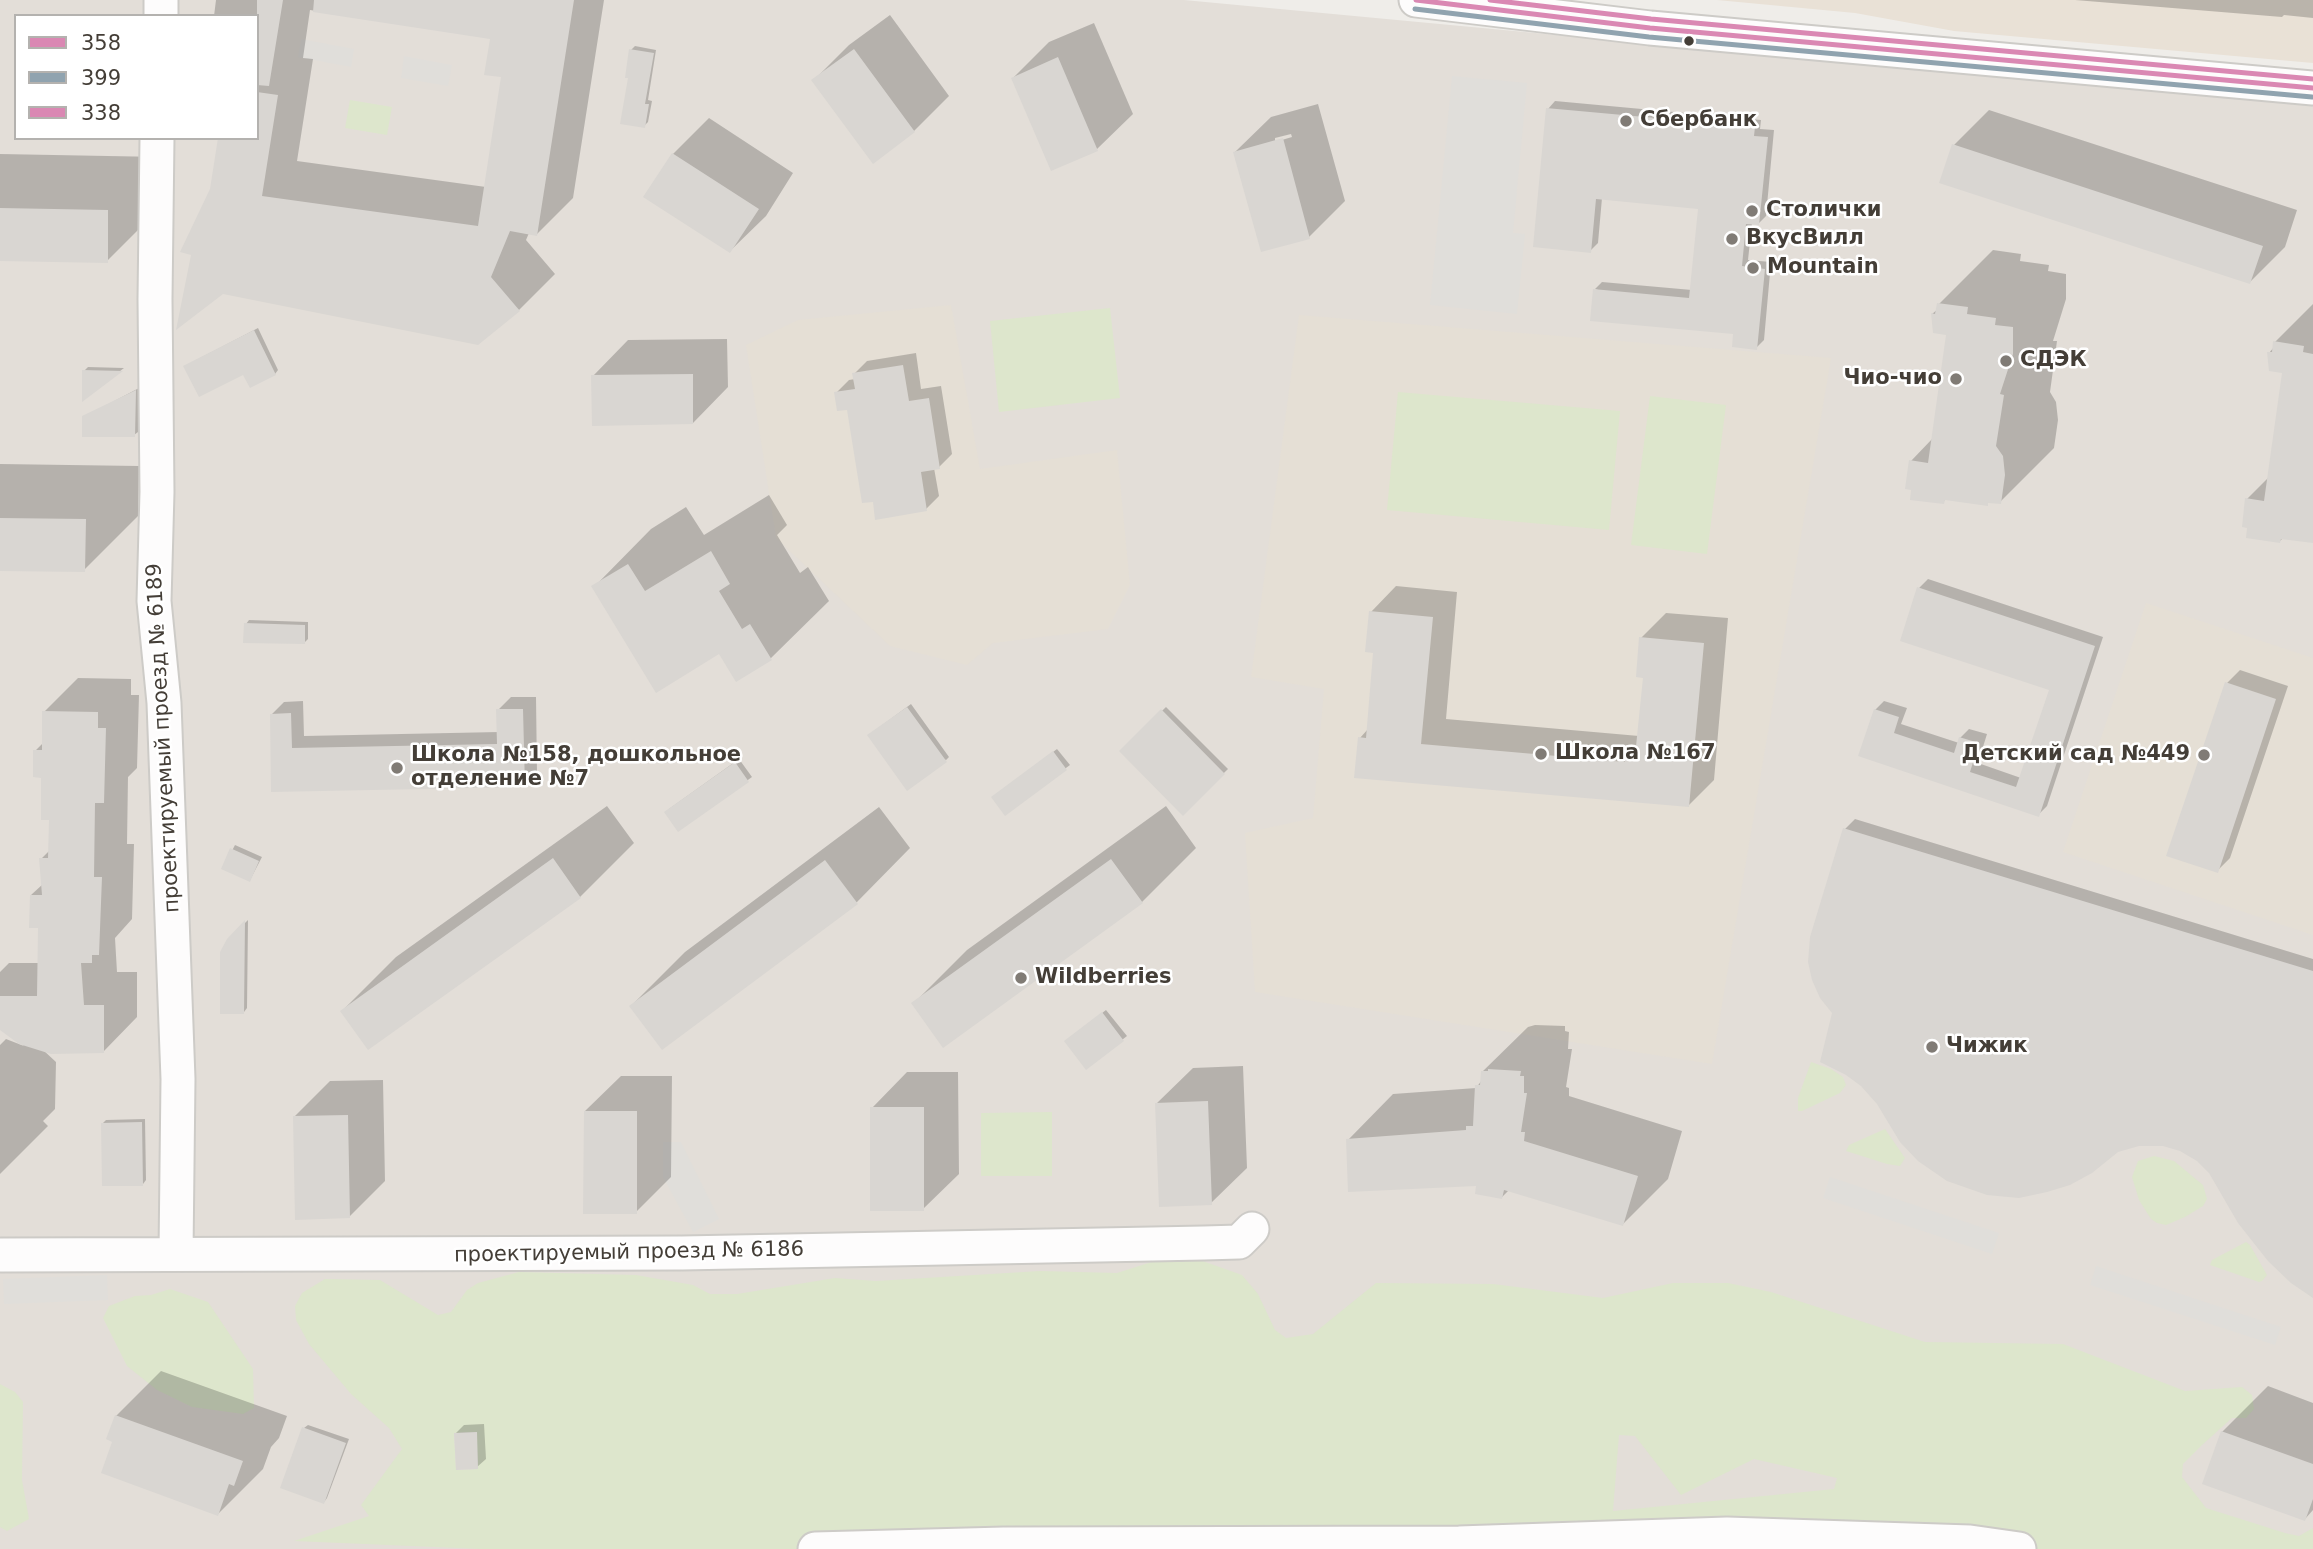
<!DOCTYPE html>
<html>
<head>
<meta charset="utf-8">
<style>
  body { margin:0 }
  #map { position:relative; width:2313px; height:1549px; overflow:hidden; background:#efede9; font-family:"DejaVu Sans",sans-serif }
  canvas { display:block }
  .legend { position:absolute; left:14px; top:14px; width:245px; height:126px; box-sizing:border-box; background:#fff; border:2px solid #b4b2af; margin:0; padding:9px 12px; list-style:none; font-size:21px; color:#443e37 }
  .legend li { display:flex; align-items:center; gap:14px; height:35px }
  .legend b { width:35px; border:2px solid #b4b2af }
</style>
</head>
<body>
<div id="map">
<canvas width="2313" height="1549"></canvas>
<ul class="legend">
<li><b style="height:9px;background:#da88b3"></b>358</li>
<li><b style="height:9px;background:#90a3af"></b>399</li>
<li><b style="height:9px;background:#da88b3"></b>338</li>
</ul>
</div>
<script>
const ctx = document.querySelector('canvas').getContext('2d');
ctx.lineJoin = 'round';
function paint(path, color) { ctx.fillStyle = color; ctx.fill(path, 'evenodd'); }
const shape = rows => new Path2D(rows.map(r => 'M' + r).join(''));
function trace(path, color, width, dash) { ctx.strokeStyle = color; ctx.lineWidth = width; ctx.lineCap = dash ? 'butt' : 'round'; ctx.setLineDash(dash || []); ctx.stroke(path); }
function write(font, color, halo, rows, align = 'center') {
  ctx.font = font + ' "DejaVu Sans",sans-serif'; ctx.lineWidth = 5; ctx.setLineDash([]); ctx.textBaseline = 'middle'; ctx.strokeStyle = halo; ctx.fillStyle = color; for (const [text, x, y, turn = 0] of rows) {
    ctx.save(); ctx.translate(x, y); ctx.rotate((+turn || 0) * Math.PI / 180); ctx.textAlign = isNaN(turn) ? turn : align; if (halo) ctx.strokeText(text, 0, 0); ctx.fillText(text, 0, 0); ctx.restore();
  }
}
const residential = shape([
  [0,0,1184,0,2313,106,2313,1549,0,1549],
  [16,16,257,16,257,138,16,138]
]);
const commercial = shape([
  [1717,0,2313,0,2313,63,1954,31,1855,13]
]);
const education = shape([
  [951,305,980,469,1117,450,1130,585,1108,629,993,643,967,665,890,646,776,538,746,345,798,320],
  [1299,315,1831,358,1712,1064,1255,992,1245,833,1313,818,1324,689,1251,677],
  [2146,603,2313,658,2313,935,2063,852]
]);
const green = shape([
  [350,100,392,107,387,135,345,128],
  [1110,308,1120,398,999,412,990,321],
  [1398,392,1620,411,1609,530,1387,510],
  [1650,396,1726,405,1707,554,1631,545],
  [1811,1062,1831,1069,1843,1077,1846,1085,1840,1093,1802,1111,1798,1111,1798,1098],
  [1052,1112,1052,1176,981,1176,981,1113],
  [1885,1129,1905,1158,1900,1166,1887,1164,1846,1151,1849,1145],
  [2154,1156,2174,1161,2203,1185,2207,1199,2203,1206,2185,1217,2166,1225,2157,1223,2151,1219,2139,1200,2132,1177,2138,1161],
  [2246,1242,2250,1245,2267,1275,2262,1281,2259,1282,2210,1265,2212,1260],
  [1180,1253,1242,1275,1258,1294,1275,1330,1286,1338,1313,1334,1376,1283,1493,1284,1603,1298,1673,1283,1728,1283,1771,1292,1925,1342,2063,1344,2185,1391,2242,1387,2252,1395,2254,1409,2246,1418,2232,1418,2202,1445,2183,1464,2182,1477,2206,1508,2285,1533,2299,1536,2313,1528,2313,1549,482,1549,294,1541,369,1516,361,1505,402,1449,389,1428,351,1394,309,1344,296,1320,295,1306,302,1293,325,1279,380,1280,438,1315,451,1312,467,1290,478,1283,519,1272,636,1275,693,1285,710,1294,737,1294,835,1278,876,1281,1040,1271,1117,1273],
  [476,1432,478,1469,456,1470,454,1433],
  [1619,1435,1635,1436,1681,1495,1754,1459,1837,1478,1834,1489,1613,1511],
  [170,1289,208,1302,253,1369,254,1408,243,1414,192,1407,157,1390,127,1366,103,1318,109,1306,135,1296,151,1295],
  [0,1384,15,1392,23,1402,22,1480,29,1519,7,1531,0,1527]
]);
const parking = shape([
  [301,39,354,49,351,67,298,57],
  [404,56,452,65,448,86,401,78],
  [1452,76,1527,83,1513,233,1525,234,1517,314,1430,305],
  [663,1142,681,1142,719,1219,693,1232,663,1177],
  [1830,1177,1999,1233,1992,1254,1823,1198],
  [2096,1266,2281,1327,2275,1345,2090,1285],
  [107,1275,108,1300,4,1304,3,1279]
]);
const shadow = shape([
  [216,0,604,0,573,198,537,234,529,233,526,240,555,274,519,310,212,189,257,138,257,16,214,16],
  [310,10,492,38,503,76,486,187,297,161,313,59,303,58],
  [2075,0,2313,0,2313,18,2284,15,2282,17],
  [890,15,949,96,914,131,813,81,849,45],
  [1094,23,1133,114,1097,149,1052,169,1013,78,1049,42],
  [635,46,656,50,648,100,652,101,648,122,644,126,630,77,631,50],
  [1555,101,1761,120,1760,129,1774,130,1766,216,1759,223,1752,223,1748,260,1771,262,1764,340,1756,348,1735,333,1595,289,1602,282,1692,290,1700,207,1602,198,1598,243,1590,251,1548,109],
  [1318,104,1345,201,1309,237,1235,152,1271,117],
  [1291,134,1292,137,1275,142,1275,138],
  [1989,110,2297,210,2285,247,2250,282,1954,145],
  [709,118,793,173,766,216,730,251,673,154],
  [0,154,162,157,161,207,107,261,0,259],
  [1993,250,2021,254,2020,261,2049,265,2048,271,2066,274,2066,299,2053,341,2057,341,2050,392,2056,402,2058,420,2054,448,2000,502,1947,498,1943,502,1911,461,1933,438,1948,333,1932,314,1938,309,1939,304],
  [2313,304,2313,541,2284,537,2280,541,2247,499,2269,477,2284,372,2269,353,2274,347,2275,342],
  [258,328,278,370,275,374,185,366],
  [727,339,728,387,693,423,593,376,628,340],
  [916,353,921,389,941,386,952,454,939,467,934,468,939,496,926,509,874,500,849,408,836,393,849,380,855,379,854,374,867,361],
  [88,367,124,368,84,399,84,371],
  [139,388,138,432,134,435,84,417],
  [0,464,139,466,138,516,84,570,0,569],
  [769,495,787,525,777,535,800,573,808,567,829,601,771,658,736,680,720,652,594,587,651,529,686,507,704,535],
  [1928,579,2103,637,2047,806,2038,815,1860,754,1875,710,1884,701,1907,708,1901,724,1959,743,1960,738,1969,729,1987,734,1978,763,2021,778,2051,689,1919,588],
  [1396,586,1457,592,1446,719,1639,736,1644,676,1641,638,1666,613,1728,618,1714,780,1689,805,1360,738,1368,729,1375,651,1371,612],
  [249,620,308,622,308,639,304,643,246,624],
  [2240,670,2288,686,2230,858,2217,871,2227,683],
  [78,678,131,679,131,695,139,695,137,768,128,777,127,844,134,844,132,919,115,938,117,972,137,972,137,1017,104,1051,42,1049,56,1062,55,1109,43,1121,48,1126,0,1174,0,1045,6,1039,24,1046,0,1027,0,972,9,963,39,963,40,926,31,895,43,884,41,859,50,850,51,818,43,776,35,751,44,742,44,712],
  [511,697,536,697,537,773,524,786,273,790,271,715,284,702,303,701,304,736,499,732,498,710],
  [911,704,949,757,946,760,873,732],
  [1166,707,1228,769,1183,813,1121,751],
  [1057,749,1070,765,1005,813,997,794],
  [739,759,752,777,678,830,669,809],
  [607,806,634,843,580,897,368,1048,342,1011,396,957],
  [1166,806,1196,848,1142,902,913,1004,967,950],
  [879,807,910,848,857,902,631,1006,685,952],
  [1855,819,2313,959,2313,1296,2211,1172,2198,1159,2181,1149,2163,1144,2139,1144,1834,1013,1845,829],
  [235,845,262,857,250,880,223,868],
  [248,920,247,1008,244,1012,228,940],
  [1106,1010,1127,1036,1086,1068,1070,1038],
  [1535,1025,1565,1026,1565,1031,1569,1032,1568,1049,1572,1049,1566,1087,1569,1088,1569,1096,1682,1131,1668,1179,1623,1224,1509,1190,1502,1197,1478,1185,1348,1140,1393,1094,1476,1088,1482,1080,1482,1072,1528,1027],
  [1243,1066,1247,1168,1211,1203,1157,1103,1193,1068],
  [907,1072,958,1072,959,1174,923,1209,872,1108],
  [621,1076,672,1076,671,1177,636,1212,585,1111],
  [383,1080,385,1181,349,1217,295,1116,330,1081],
  [145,1119,146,1180,143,1184,102,1124,106,1120],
  [161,1371,287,1416,279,1438,271,1447,263,1469,218,1514,114,1441,116,1416],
  [2268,1386,2313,1403,2313,1510,2305,1519,2222,1432],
  [484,1424,486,1459,477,1467,456,1433,464,1425],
  [308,1425,349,1439,327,1498,324,1502,304,1428]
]);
const building = shape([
  [257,0,283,0,269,86,257,85],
  [314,0,574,0,537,236,510,231,491,277,520,311,478,345,223,294,176,330,191,255,180,252,210,189,218,138,257,138,257,92,278,95,262,196,478,226,501,77,484,75,490,39,313,12],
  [629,49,654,53,645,104,649,104,645,128,620,124,628,78,625,78],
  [854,49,915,132,873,164,811,80],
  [1058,57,1098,151,1051,171,1011,78],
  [1546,108,1755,127,1754,136,1768,137,1759,225,1746,224,1742,266,1765,269,1757,350,1732,347,1733,334,1590,321,1593,289,1689,298,1698,209,1596,199,1591,253,1533,247],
  [1283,138,1310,239,1261,252,1233,152],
  [1952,144,2263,246,2250,284,1939,183],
  [672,153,759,209,730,253,643,197],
  [0,208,108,210,108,263,0,261],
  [1937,303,1968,307,1967,314,1996,318,1995,325,2013,327,2013,354,2000,394,2004,395,1996,446,2003,456,2005,475,2001,504,1988,503,1988,506,1945,500,1944,504,1910,500,1911,490,1905,489,1909,460,1928,463,1946,335,1933,333,1931,313,1935,314],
  [254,330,276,375,250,388,243,375,199,397,183,366],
  [2273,341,2304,346,2303,352,2313,354,2313,543,2281,539,2280,543,2246,538,2247,528,2242,527,2245,498,2264,501,2282,373,2269,371,2267,352,2272,352],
  [903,365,909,401,929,398,940,469,921,472,927,511,875,520,873,502,862,503,847,410,837,411,834,392,855,389,852,373],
  [82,370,123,371,82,402],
  [693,374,693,424,592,426,591,375],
  [136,390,135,437,82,437,82,416],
  [0,518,86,519,85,572,0,571],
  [711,551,730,584,719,591,742,629,750,624,772,660,736,682,719,654,656,693,591,586,628,564,645,591],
  [1917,587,2095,646,2039,817,1858,756,1874,709,1899,717,1894,733,1954,753,1959,737,1979,743,1970,772,2016,787,2049,690,1900,641],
  [1369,611,1433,617,1421,744,1625,762,1625,755,1635,756,1643,678,1636,677,1639,637,1704,643,1689,807,1354,778,1358,737,1366,738,1373,653,1365,652],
  [244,623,305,625,305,644,243,643],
  [2225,682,2276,699,2218,873,2166,856],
  [907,707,947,762,907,791,867,735],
  [496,709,523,709,525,787,271,792,270,714,291,713,292,748,497,744],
  [1161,709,1225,774,1183,816,1119,751],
  [42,711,98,712,98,728,106,728,104,803,95,803,94,877,102,877,99,955,92,955,92,963,81,963,84,1005,104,1005,104,1053,51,1054,19,1044,0,1030,0,996,37,996,38,928,29,928,30,895,42,895,39,858,48,858,49,820,41,820,41,778,33,777,33,750,42,750],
  [1053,751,1067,770,1005,816,991,797],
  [735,762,749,782,678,832,664,812],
  [1843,828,2313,971,2313,1298,2291,1283,2268,1261,2238,1223,2209,1173,2197,1161,2180,1151,2163,1146,2139,1146,2118,1152,2092,1173,2070,1185,2047,1192,2019,1198,1987,1195,1947,1181,1918,1161,1900,1142,1877,1104,1861,1086,1846,1075,1820,1062,1832,1013,1820,998,1812,980,1808,962,1810,937],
  [230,848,259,861,250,882,221,869],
  [553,858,581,898,368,1050,340,1011],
  [1111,859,1143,903,943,1048,911,1003],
  [825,860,858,904,662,1050,629,1006],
  [245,920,244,1014,220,1014,220,952,227,939],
  [1102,1012,1124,1041,1086,1070,1064,1041],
  [1488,1069,1521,1071,1520,1076,1524,1076,1524,1093,1527,1093,1521,1132,1525,1132,1524,1141,1638,1176,1623,1226,1504,1190,1502,1199,1475,1194,1476,1186,1348,1192,1346,1139,1466,1130,1466,1126,1473,1126,1475,1085,1480,1085,1481,1071,1488,1071],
  [1208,1101,1212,1205,1159,1207,1155,1103],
  [870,1107,924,1107,924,1211,870,1211],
  [584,1111,637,1111,637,1214,583,1214],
  [348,1115,350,1218,295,1220,293,1116],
  [142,1122,143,1186,102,1186,101,1123],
  [115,1415,243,1461,234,1486,229,1484,218,1516,101,1473,112,1442,106,1439],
  [302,1427,346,1443,324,1504,280,1488],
  [2221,1431,2313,1464,2313,1499,2305,1521,2202,1484],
  [477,1432,478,1469,456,1470,454,1433]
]);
const minor = shape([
  [1416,0,1650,28,2313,88],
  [161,16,161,0],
  [157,138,155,299,157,492,154,601,164,703,178,1079,176,1253],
  [0,1255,682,1253,1204,1243,1239,1242,1252,1229],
  [815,1549,1004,1544,1459,1543,1727,1534,1970,1542,2019,1549]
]);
const bus1 = shape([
  [1416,0,1650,28,2313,88]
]);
const bus2 = shape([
  [1415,9,1649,37,2312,97]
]);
const bus3 = shape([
  [1490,0,1651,19,2313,79]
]);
const markers = [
  [1689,41,6,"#443e37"],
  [1626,121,7,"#807b75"],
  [1752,211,7,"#807b75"],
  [1732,239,7,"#807b75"],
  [1753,268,7,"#807b75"],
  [2006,361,7,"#807b75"],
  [1956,379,7,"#807b75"],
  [1541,754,7,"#807b75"],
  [2204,755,7,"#807b75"],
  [397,768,7,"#807b75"],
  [1021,978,7,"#807b75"],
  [1932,1047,7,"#807b75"]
];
const poiNames = [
  ["Сбербанк",1640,121],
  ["Столички",1766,211],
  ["ВкусВилл",1746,239],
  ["Mountain",1767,268],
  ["СДЭК",2020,361],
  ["Чио-чио",1942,379,"right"],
  ["Школа №167",1555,754],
  ["Детский сад №449",2190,755,"right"],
  ["Школа №158, дошкольное",411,756],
  ["отделение №7",411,780],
  ["Wildberries",1035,978],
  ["Чижик",1946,1047]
];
const streetNames = [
  ["проектируемый проезд № 6189",164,738,-93],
  ["проектируемый проезд № 6186",629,1253,-1]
];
paint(residential, '#e3ded8');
paint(commercial, '#e9e1d6');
paint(education, '#e5dfd5');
paint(green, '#dde6cc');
paint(parking, '#e0deda');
paint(shadow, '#0003');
paint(building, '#d9d6d2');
trace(minor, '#cdcbc7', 37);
trace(minor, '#fdfcfc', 33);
trace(bus1, '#da88b3', 5);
trace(bus2, '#90a3af', 5);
trace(bus3, '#da88b3', 5);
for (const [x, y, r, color] of markers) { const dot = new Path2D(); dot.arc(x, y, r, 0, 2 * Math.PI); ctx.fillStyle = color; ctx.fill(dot); trace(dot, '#fff', 2.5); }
write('bold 21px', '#443e37', '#fff', poiNames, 'left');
write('21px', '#443e37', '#fff', streetNames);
</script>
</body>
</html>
